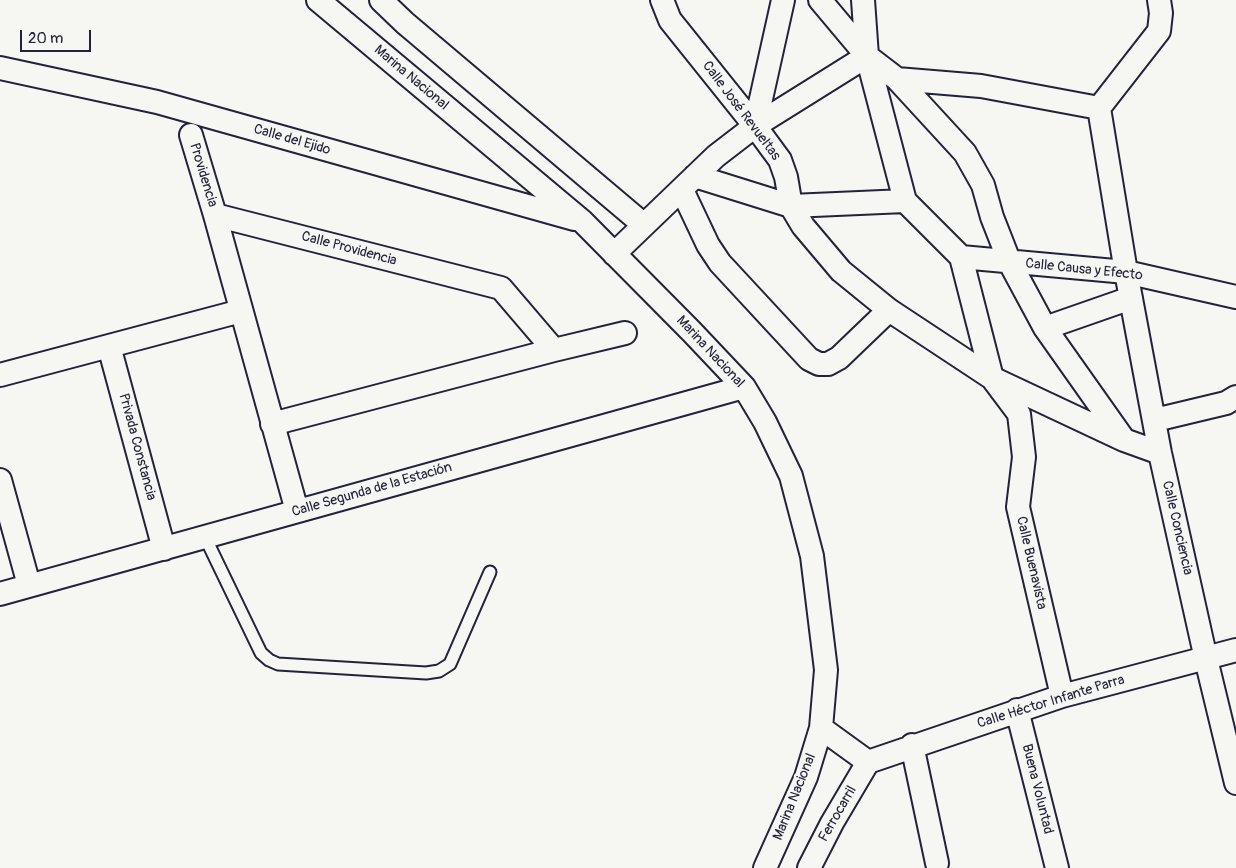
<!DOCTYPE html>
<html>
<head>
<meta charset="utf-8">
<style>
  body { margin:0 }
  #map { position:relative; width:1236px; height:868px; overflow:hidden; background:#f6f6f2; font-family:Pangolin,sans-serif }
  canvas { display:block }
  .scale { position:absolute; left:20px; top:30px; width:71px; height:22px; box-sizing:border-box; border:2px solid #22223b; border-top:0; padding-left:6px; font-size:15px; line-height:18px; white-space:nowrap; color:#22223b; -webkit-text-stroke:4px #f6f6f2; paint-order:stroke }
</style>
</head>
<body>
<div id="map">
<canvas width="1236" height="868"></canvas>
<div class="scale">20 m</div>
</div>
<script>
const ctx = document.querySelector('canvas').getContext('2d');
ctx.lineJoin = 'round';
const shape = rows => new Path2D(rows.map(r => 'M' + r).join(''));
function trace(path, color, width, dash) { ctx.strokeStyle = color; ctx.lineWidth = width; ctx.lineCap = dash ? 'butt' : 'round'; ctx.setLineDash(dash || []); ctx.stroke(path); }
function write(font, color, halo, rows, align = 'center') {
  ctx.font = font + ' Pangolin,sans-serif'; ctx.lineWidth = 5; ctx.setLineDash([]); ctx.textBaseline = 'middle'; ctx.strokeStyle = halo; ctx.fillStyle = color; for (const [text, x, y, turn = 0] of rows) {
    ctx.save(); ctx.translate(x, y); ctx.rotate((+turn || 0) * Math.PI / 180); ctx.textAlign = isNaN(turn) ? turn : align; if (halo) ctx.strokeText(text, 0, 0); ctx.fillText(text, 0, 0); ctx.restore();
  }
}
const lane = shape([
  [205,537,261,653,269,660,278,664,426,673,439,671,450,664,490,572]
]);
const street = shape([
  [318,0,582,221,692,332,744,387,765,422,791,476,812,556,826,670,821,728,806,777,765,868],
  [381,0,405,23,644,225],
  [662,0,670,20,755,126,780,160,786,177,791,206,803,226,841,271,889,310,992,378,1124,440,1160,453],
  [820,0,867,56,897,79,965,153,983,185,992,217,1010,263,1045,328,1122,437],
  [863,0,867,56,905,201,961,257,992,378,1019,414,1024,457,1018,507,1062,696],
  [1159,0,1161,13,1159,31,1099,108,1126,272,1160,453,1206,659,1236,783],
  [0,68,157,102,574,219],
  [897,79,981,86,1099,108],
  [755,126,783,0],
  [191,135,215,215,297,511],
  [695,176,791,206,905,201],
  [682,190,708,245,720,263,809,359,819,364,828,364,839,358,889,310],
  [215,215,501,288,554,350],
  [614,254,716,156,755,126,867,56],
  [961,257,1126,272,1236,297],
  [1045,328,1131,298],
  [109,346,164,549],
  [0,375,241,311],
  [1155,420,1226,403,1236,397],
  [272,424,554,350,625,333],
  [0,480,29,585],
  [0,594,744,387],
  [1017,710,1057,868],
  [821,728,868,762],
  [912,745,937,863],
  [868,762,1062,696,1236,650],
  [809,868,832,823,868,762]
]);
const streetNames = [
  ["Marina Nacional",411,78,40],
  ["Calle José Revueltas",741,111,53],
  ["Calle del Ejido",292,140,16],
  ["Providencia",203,175,73],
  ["Calle Providencia",349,249,15],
  ["Calle Causa y Efecto",1084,270,6],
  ["Marina Nacional",710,352,47],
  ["Privada Constancia",137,447,75],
  ["Calle Segunda de la Estación",372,490,-16],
  ["Calle Conciencia",1177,528,77],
  ["Calle Buenavista",1031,563,77],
  ["Calle Héctor Infante Parra",1051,702,-17],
  ["Buena Voluntad",1037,789,76],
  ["Marina Nacional",795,797,-68],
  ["Ferrocarril",838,814,-60]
];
trace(lane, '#22223b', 15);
trace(street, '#22223b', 26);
trace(lane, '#f6f6f2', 11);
trace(street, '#f6f6f2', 22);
write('14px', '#22223b', '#f6f6f2', streetNames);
</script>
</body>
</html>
